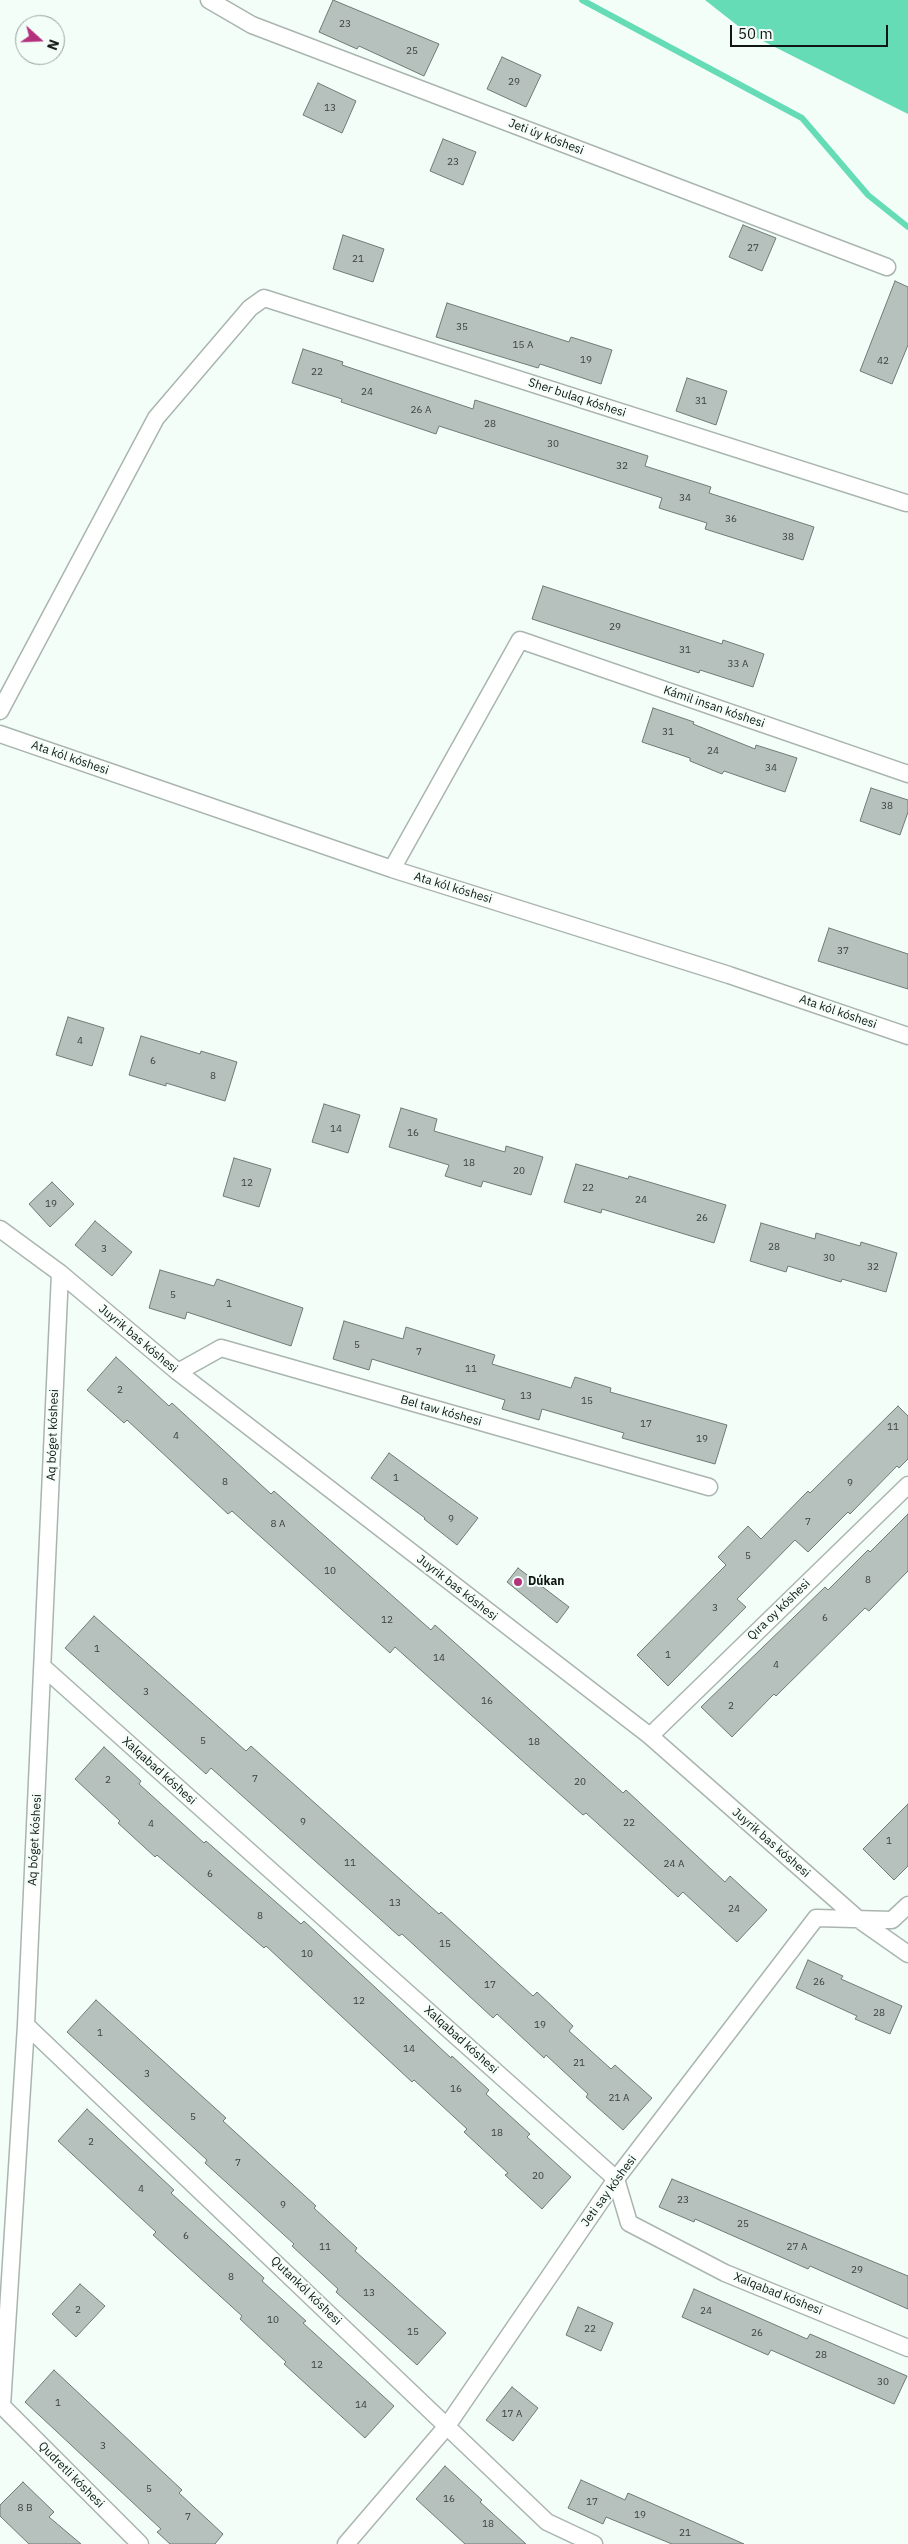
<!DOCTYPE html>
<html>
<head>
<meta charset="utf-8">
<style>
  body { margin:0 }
  #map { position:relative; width:908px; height:2544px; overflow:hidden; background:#f3fef9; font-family:"IBM Plex Sans",sans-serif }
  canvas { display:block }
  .north { position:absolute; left:15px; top:15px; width:50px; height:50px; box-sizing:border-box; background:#f3fef9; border:1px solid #99a19d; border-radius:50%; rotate:110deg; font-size:14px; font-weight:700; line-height:20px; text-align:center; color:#111513 }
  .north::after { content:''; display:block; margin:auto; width:18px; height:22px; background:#b4327c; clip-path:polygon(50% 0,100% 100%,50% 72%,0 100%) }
  .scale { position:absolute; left:730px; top:25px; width:158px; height:22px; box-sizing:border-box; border:2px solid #111513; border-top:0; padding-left:6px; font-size:15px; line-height:18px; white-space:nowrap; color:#111513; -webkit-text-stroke:4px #f3fef9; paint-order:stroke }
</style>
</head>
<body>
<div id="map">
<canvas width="908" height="2544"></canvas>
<div class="north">N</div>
<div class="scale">50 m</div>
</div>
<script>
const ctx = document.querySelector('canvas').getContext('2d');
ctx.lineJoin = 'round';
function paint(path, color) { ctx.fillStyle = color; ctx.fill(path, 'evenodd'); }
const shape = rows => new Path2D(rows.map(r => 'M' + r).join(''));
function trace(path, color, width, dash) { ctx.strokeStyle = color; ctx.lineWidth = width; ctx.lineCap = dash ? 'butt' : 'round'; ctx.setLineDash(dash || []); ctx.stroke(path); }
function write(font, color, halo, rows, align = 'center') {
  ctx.font = font + ' "IBM Plex Sans",sans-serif'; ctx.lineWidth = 4; ctx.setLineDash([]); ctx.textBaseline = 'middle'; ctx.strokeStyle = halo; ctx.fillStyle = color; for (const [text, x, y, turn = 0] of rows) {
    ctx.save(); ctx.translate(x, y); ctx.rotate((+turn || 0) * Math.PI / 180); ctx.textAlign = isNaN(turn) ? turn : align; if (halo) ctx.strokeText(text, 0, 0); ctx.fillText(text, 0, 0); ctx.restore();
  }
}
const water = shape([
  [705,0,908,0,908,114,747,33]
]);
const stream = shape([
  [582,0,802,118,868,195,908,227]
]);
const building = shape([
  [333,0,439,44,424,76,359,46,357,49,319,32,333,0],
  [502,57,541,75,526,107,487,89,502,57],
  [318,83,356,101,342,133,303,115,318,83],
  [443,139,476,152,463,185,430,171,443,139],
  [743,225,776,238,762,271,729,257,743,225],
  [343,235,384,249,373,282,333,269,343,235],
  [895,281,908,287,908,345,892,384,860,371,895,281],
  [447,303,569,342,571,337,612,350,601,384,540,364,538,368,436,337,447,303],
  [303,349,343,362,342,365,473,409,475,400,648,456,645,466,711,487,709,493,814,527,803,560,705,529,707,523,659,508,662,498,439,426,436,434,341,402,342,399,292,383,303,349],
  [687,378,727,391,716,425,676,411,687,378],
  [543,586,722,644,723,640,764,654,753,687,700,670,699,673,532,619,543,586],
  [653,708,694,722,693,724,755,749,756,745,797,758,785,792,724,771,722,774,690,761,690,758,642,742,653,708],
  [871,788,908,800,908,812,900,835,860,821,871,788],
  [829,928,908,954,908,989,818,961,829,928],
  [68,1017,104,1028,92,1066,56,1055,68,1017],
  [141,1036,200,1054,201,1051,237,1062,225,1101,166,1083,166,1086,129,1075,141,1036],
  [324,1104,360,1115,348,1153,312,1142,324,1104],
  [401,1108,437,1119,434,1131,505,1152,506,1146,543,1157,531,1195,483,1181,481,1187,445,1176,449,1165,389,1147,401,1108],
  [234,1158,271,1169,259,1207,223,1196,234,1158],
  [576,1164,628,1179,629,1176,726,1205,714,1243,602,1209,601,1213,564,1202,576,1164],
  [52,1182,74,1204,50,1227,29,1204,52,1182],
  [95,1221,132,1252,112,1276,75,1245,95,1221],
  [761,1223,815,1239,816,1233,860,1246,861,1242,897,1253,886,1292,842,1279,841,1282,788,1266,786,1272,750,1261,761,1223],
  [160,1270,214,1286,217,1279,303,1308,291,1346,187,1312,185,1319,149,1308,160,1270],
  [344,1321,403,1339,406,1327,495,1355,492,1364,571,1388,575,1377,611,1388,610,1392,727,1425,715,1464,622,1438,624,1433,542,1409,539,1420,502,1409,505,1400,372,1359,369,1370,333,1359,344,1321],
  [116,1357,169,1406,172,1403,271,1494,274,1491,431,1630,435,1625,623,1793,626,1790,725,1882,730,1876,767,1910,737,1942,683,1892,678,1897,586,1813,583,1815,395,1647,390,1653,232,1511,228,1514,127,1420,124,1423,87,1390,116,1357],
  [898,1406,908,1416,908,1459,899,1468,897,1466,850,1514,848,1512,808,1552,795,1540,737,1599,746,1607,668,1686,637,1655,726,1565,718,1557,748,1526,761,1539,808,1491,810,1493,898,1406],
  [389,1453,478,1518,457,1545,424,1519,425,1518,371,1478,389,1453],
  [908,1514,908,1571,869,1611,865,1608,776,1696,774,1694,732,1737,701,1707,825,1587,828,1590,868,1550,870,1552,908,1514],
  [518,1568,569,1607,557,1623,507,1582,518,1568],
  [94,1616,246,1751,251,1746,439,1914,441,1912,533,1996,537,1992,573,2026,569,2031,611,2069,615,2065,652,2098,623,2130,586,2097,588,2094,546,2055,544,2058,497,2014,493,2018,402,1934,399,1936,211,1768,206,1774,65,1648,94,1616],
  [104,1747,141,1781,139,1784,204,1843,206,1841,301,1924,304,1921,451,2058,452,2056,489,2090,486,2094,530,2134,527,2137,571,2177,542,2209,505,2175,508,2173,464,2132,467,2129,414,2080,412,2082,266,1946,264,1948,157,1855,155,1857,118,1823,120,1821,75,1779,104,1747],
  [908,1804,908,1866,894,1880,863,1849,908,1804],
  [808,1960,843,1976,841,1979,902,2006,890,2034,855,2019,857,2016,796,1988,808,1960],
  [96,2000,226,2118,223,2121,316,2206,314,2208,357,2248,355,2251,446,2333,417,2365,336,2292,338,2289,292,2246,294,2244,205,2163,207,2160,67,2032,96,2000],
  [87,2109,174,2190,171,2193,264,2278,262,2281,306,2321,303,2323,394,2406,365,2438,284,2364,286,2362,240,2319,242,2316,153,2235,156,2232,58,2141,87,2109],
  [672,2179,908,2276,908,2309,810,2266,808,2269,695,2219,694,2222,659,2207,672,2179],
  [80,2284,105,2306,76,2337,52,2314,80,2284],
  [694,2289,807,2339,810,2334,907,2376,894,2404,771,2350,768,2355,682,2317,694,2289],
  [578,2307,613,2323,601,2351,566,2335,578,2307],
  [54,2370,182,2490,179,2493,223,2534,215,2544,170,2544,157,2532,161,2529,25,2402,54,2370],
  [512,2387,538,2408,513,2441,486,2420,512,2387],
  [445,2466,482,2500,480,2502,526,2544,465,2544,416,2499,445,2466],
  [581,2480,625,2500,628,2493,744,2544,672,2544,606,2517,603,2524,568,2508,581,2480],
  [23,2482,54,2512,49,2517,81,2544,29,2544,0,2516,0,2505,23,2482]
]);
const street = shape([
  [209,0,252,25,887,267],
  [0,711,156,418,250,308,264,298,906,503],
  [0,734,392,869,729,975,908,1036],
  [392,869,520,640,908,774],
  [0,1229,60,1273,178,1372,650,1736,858,1919,908,1954],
  [178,1372,221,1348,709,1487],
  [43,1667,616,2179,629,2223,725,2273,908,2348],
  [650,1736,908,1485],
  [26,2025,547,2522,594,2544],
  [2,2406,26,2025,60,1273],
  [2,2406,140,2544],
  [346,2544,447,2426,616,2179,816,1918,892,1920,908,1905]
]);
const markers = [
  [518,1582,5,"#b4327c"]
];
const numberNames = [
  ["23",345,24],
  ["25",412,51],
  ["29",514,82],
  ["13",330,108],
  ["23",453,162],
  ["27",753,248],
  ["21",358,259],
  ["35",462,327],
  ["15 А",523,345],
  ["19",586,360],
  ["42",883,361],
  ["22",317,372],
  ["24",367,392],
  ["31",701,401],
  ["26 А",421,410],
  ["28",490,424],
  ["30",553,444],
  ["32",622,466],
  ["34",685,498],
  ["36",731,519],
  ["38",788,537],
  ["29",615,627],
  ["31",685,650],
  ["33 А",738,664],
  ["31",668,732],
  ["24",713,751],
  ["34",771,768],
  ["38",887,806],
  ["37",843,951],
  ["4",80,1041],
  ["6",153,1061],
  ["8",213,1076],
  ["14",336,1129],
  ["16",413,1133],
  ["18",469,1163],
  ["20",519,1171],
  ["12",247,1183],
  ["22",588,1188],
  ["24",641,1200],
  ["19",51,1204],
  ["26",702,1218],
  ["28",774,1247],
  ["3",104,1249],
  ["30",829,1258],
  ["32",873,1267],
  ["5",173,1295],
  ["1",229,1304],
  ["5",357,1345],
  ["7",419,1352],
  ["11",471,1369],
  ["2",120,1390],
  ["13",526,1396],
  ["15",587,1401],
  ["17",646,1424],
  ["11",893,1427],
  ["4",176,1436],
  ["19",702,1439],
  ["1",396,1478],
  ["8",225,1482],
  ["9",850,1483],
  ["9",451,1519],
  ["7",808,1522],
  ["8 А",278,1524],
  ["5",748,1556],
  ["10",330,1571],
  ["8",868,1580],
  ["3",715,1608],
  ["6",825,1618],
  ["12",387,1620],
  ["1",97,1649],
  ["1",668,1655],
  ["14",439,1658],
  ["4",776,1665],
  ["3",146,1692],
  ["16",487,1701],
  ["2",731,1706],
  ["5",203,1741],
  ["18",534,1742],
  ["7",255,1779],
  ["2",108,1780],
  ["20",580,1782],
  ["9",303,1822],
  ["22",629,1823],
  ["4",151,1824],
  ["1",889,1841],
  ["11",350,1863],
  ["24 А",674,1864],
  ["6",210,1874],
  ["13",395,1903],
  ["24",734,1909],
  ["8",260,1916],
  ["15",445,1944],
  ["10",307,1954],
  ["26",819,1982],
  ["17",490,1985],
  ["12",359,2001],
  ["28",879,2013],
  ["19",540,2025],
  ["1",100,2033],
  ["14",409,2049],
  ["21",579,2063],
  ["3",147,2074],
  ["16",456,2089],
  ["21 А",619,2098],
  ["5",193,2117],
  ["18",497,2133],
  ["2",91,2142],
  ["7",238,2163],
  ["20",538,2176],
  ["4",141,2189],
  ["23",683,2200],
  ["9",283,2205],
  ["25",743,2224],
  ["6",186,2236],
  ["11",325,2247],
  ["27 А",797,2247],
  ["29",857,2270],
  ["8",231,2277],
  ["13",369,2293],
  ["2",78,2310],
  ["24",706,2311],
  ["10",273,2320],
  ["22",590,2329],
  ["15",413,2332],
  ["26",757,2333],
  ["28",821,2355],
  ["12",317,2365],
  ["30",883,2382],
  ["1",58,2403],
  ["14",361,2405],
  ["17 А",512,2414],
  ["3",103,2446],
  ["5",149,2489],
  ["16",449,2499],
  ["17",592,2502],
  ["8 В",25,2508],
  ["19",640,2515],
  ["7",188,2517],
  ["18",488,2524],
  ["21",685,2533]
];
const streetNames = [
  ["Jeti úy kóshesi",546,137,21],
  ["Sher bulaq kóshesi",577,398,18],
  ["Kámil insan kóshesi",714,707,19],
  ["Ata kól kóshesi",70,758,19],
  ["Ata kól kóshesi",453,888,17],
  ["Ata kól kóshesi",838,1012,19],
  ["Juyrik bas kóshesi",138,1339,40],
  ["Bel taw kóshesi",441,1411,16],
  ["Aq bóget kóshesi",53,1435,-88],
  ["Juyrik bas kóshesi",457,1588,38],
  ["Qıra oy kóshesi",779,1610,-44],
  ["Xalqabad kóshesi",159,1771,42],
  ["Aq bóget kóshesi",35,1840,-87],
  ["Juyrik bas kóshesi",771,1843,41],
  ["Xalqabad kóshesi",461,2040,42],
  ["Jeti say kóshesi",609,2191,-54],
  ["Qutankól kóshesi",306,2291,44],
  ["Xalqabad kóshesi",778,2294,22],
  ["Qudretli kóshesi",71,2475,45]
];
const poiNames = [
  ["Dúkan",528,1582]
];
paint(water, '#65dbb6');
trace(stream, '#65dbb6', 6);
paint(building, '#b6c0bc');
trace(building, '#707a76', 1);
trace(street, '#aab5b0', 19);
trace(street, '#fff', 16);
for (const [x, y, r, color] of markers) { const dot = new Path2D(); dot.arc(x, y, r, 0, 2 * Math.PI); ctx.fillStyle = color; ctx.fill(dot); trace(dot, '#f3fef9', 2); }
write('10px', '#3a403d', null, numberNames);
write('12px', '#111513', '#f3fef9', streetNames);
write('bold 12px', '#111513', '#f3fef9', poiNames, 'left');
</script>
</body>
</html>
